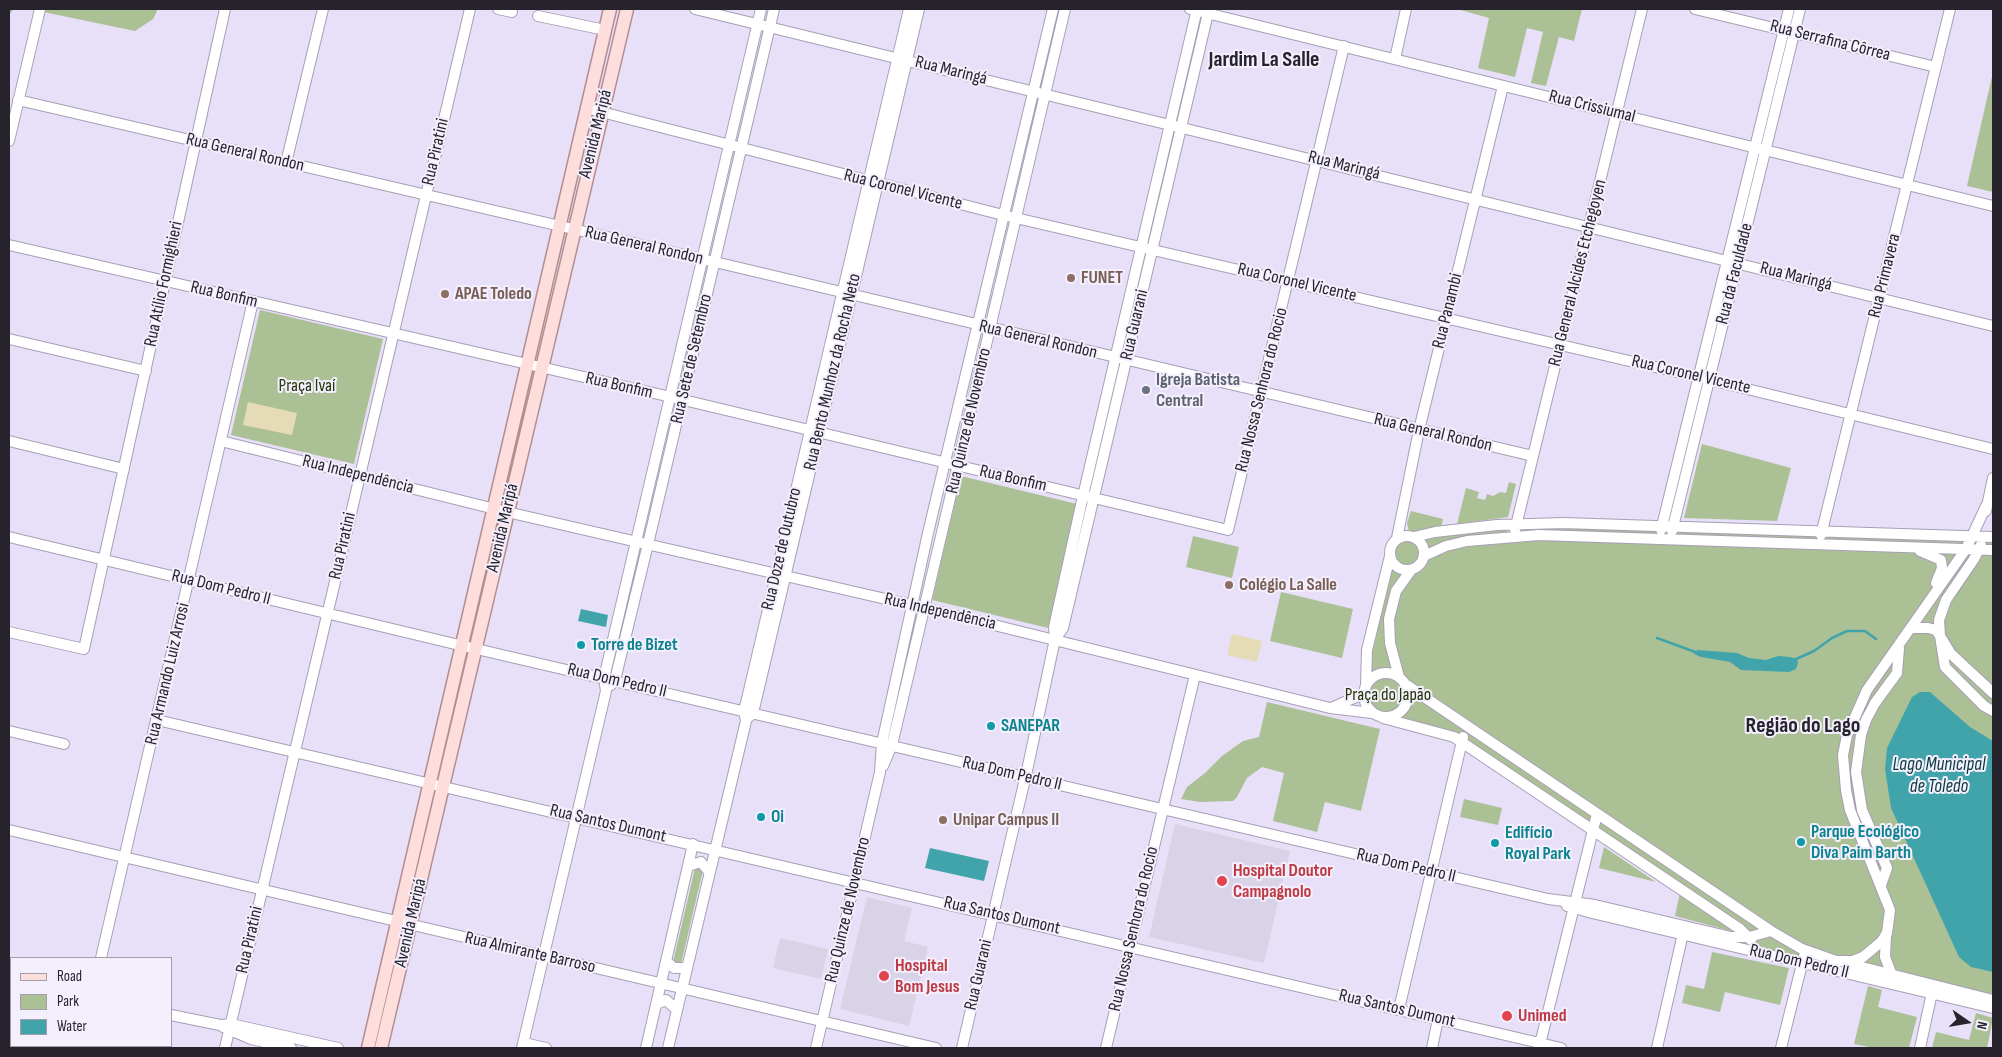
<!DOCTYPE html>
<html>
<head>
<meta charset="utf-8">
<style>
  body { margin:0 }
  #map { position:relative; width:2002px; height:1057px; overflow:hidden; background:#e8e0f8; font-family:"Sofia Sans Condensed",sans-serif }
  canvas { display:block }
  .frame { position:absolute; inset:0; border:10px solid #26232c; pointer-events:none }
  .legend { position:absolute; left:10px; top:957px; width:162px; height:90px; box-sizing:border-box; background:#f4effd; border:1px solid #a29da9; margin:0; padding:6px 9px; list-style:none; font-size:15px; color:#26232c }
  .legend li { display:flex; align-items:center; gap:10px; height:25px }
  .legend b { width:25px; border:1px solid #a29da9 }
  .north { position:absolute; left:1942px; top:997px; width:50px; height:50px; -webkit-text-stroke:4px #f4effd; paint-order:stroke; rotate:103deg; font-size:14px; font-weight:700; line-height:20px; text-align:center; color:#26232c }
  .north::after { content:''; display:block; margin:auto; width:18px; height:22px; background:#26232c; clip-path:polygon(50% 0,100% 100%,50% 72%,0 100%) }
</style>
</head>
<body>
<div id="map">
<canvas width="2002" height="1057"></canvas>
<div class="frame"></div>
<ul class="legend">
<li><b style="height:6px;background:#fedddd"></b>Road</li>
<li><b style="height:14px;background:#acc096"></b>Park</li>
<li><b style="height:14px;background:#42a4ab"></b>Water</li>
</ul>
<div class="north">N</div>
</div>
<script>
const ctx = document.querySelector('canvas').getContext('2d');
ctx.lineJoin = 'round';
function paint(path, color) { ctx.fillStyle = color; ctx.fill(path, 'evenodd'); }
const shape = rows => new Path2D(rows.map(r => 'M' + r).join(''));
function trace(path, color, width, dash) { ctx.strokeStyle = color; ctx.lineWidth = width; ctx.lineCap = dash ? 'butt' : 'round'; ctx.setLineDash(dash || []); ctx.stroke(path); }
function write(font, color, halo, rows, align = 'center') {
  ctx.font = font + ' "Sofia Sans Condensed",sans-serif'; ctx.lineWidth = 4; ctx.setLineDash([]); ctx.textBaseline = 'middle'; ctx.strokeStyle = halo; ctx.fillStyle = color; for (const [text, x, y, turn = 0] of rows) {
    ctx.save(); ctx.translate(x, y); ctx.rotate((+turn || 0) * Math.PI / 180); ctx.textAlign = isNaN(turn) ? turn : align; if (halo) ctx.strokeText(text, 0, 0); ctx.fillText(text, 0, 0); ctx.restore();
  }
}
const medical = shape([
  [1175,824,1290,851,1264,963,1149,937],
  [867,897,912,908,904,941,928,947,909,1026,840,1009],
  [780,938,828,949,821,979,773,968]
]);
const green = shape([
  [9,9,158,9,153,19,135,31,29,9,13,10,9,15],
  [1457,9,1582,9,1574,41,1559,37,1546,86,1531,83,1543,32,1527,28,1515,77,1478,68,1489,18],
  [1993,72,1993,192,1967,186],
  [260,310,383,339,354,464,231,435],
  [1702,444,1791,468,1777,521,1684,518],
  [961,476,1077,504,1048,628,932,600],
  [1509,482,1516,484,1508,517,1457,524,1466,488,1479,492,1477,498,1485,500,1487,494,1493,496,1500,492,1506,493],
  [1411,511,1443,519,1441,529,1409,532,1407,523],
  [1528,528,1993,536,1993,994,1760,949,1732,929,1731,931,1675,916,1680,892,1458,734,1376,714,1368,699,1369,688,1366,680,1376,638,1391,545,1424,536,1505,530,1508,532,1525,532],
  [1193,536,1239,547,1232,578,1186,567],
  [1281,592,1353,609,1342,658,1270,641],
  [1267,702,1380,729,1361,811,1325,802,1317,832,1273,821,1284,773,1262,767,1247,778,1237,797,1233,801,1200,802,1181,799,1187,787,1205,773,1222,756,1243,741,1259,737],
  [1464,799,1502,808,1498,825,1460,817],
  [1604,847,1656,882,1599,868],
  [695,868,703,870,681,964,673,962],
  [1712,952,1789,968,1780,1005,1725,992,1720,1012,1682,1003,1686,985,1704,989],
  [1868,986,1882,990,1878,1007,1917,1017,1909,1048,1874,1048,1854,1044],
  [1976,1013,1993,1018,1987,1048,1932,1048,1936,1032,1969,1040]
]);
const sand = shape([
  [248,402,297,413,292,435,243,425],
  [1232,634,1262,641,1257,662,1227,655]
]);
const water = shape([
  [581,609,608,615,606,627,578,621],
  [1697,650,1737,653,1749,658,1766,660,1778,656,1790,657,1797,659,1798,663,1796,669,1789,672,1741,670,1730,662,1701,657,1694,654],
  [1920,692,1930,692,1970,727,1993,741,1993,972,1971,967,1959,957,1891,808,1885,769,1887,748,1912,697],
  [930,848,989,861,984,881,925,868]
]);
const stream = shape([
  [1657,638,1698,653],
  [1794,660,1814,651,1832,638,1847,631,1865,631,1876,639]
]);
const minor = shape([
  [498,9,512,12],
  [695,9,1993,326],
  [1190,9,1993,206],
  [1695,9,1936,67],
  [538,16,605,30],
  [1395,59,1406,9],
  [18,100,715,262,1533,456],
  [586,108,1003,215,1698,377,1993,449],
  [9,141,40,9],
  [286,163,323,9],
  [9,245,671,397,1228,530,1344,46],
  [9,339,146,371],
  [9,441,124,469],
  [221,441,507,512,925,608,1330,708,1372,713],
  [1986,511,1993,478],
  [1515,530,1642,9],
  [1661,530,1789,9],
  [1672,531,1800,9],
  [1821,535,1950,9],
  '1390 553a17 17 0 1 1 34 0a17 17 0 1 1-34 0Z',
  [9,537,455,644,1548,899,1595,905,1731,937,1749,937,1771,931],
  [1414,537,1435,532,1497,525,1563,523,1993,537],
  [1397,538,1419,430,1503,86],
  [1981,545,1974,559,1946,600,1939,620,1940,636,1951,654,1993,693],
  [1920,551,1941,560,1942,568,1936,583],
  [1424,556,1446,546,1467,541,1539,535,1993,550],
  [1911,628,1928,628,1936,630,1940,636,1945,667,1984,706,1993,711],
  [9,632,84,649,225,9],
  [1055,639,1063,628,1209,9],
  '1364 695a22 22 0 1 1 44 0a22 22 0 1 1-44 0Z',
  [1399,677,1390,643,1389,619,1396,591,1411,570],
  [1405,684,1771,931,1802,949,1836,961,1853,961,1863,957,1882,941,1887,933,1890,910,1850,810,1846,790,1843,755,1847,735,1867,690,1966,549,1986,506],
  [611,685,615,680,648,544,774,9],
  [1366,686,1367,650,1390,556],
  [1331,708,1363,694],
  [749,717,753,713,919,9],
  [1383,718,1454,737,1740,929,1751,940],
  [157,720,1561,1048],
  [9,731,64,744],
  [883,766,892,745,1065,9],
  [9,830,936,1048],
  [688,866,701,862,709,872],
  [1881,885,1887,868,1862,810,1856,772,1861,735,1866,720,1875,703,1897,673,1899,648],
  [1567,906,1592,913,1993,1008],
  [1886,936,1885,957,1893,978],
  [101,958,253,301],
  [666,961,674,968,687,968],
  [1846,963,1993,1000],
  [9,978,11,978],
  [656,1004,666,1000,677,1010],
  [1399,1009,1463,737],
  [171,1015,220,1025,231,1024,338,1048],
  [223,1027,251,1039,291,1048],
  [524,1043,546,1048],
  [80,1048,80,1046],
  [225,1048,470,9],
  [522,1048,606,691,604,678,761,9],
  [646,1048,693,844],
  [668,1048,746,721,744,710,747,699,909,9],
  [816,1048,880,772,882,743,928,533,1053,9],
  [962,1048,1028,766,1055,639,1054,627,1083,496,1197,9],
  [1106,1048,1195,675],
  [1432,1048,1438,1019],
  [1539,1048,1597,814],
  [1657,1048,1684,929],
  [1781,1048,1804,956],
  [1920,1048,1933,988]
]);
const major = shape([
  [368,1048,610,9],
  [381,1048,627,9]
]);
const markers = [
  [1071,278,5,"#8d6e63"],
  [445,294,5,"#8d6e63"],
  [1146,390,5,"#6b7280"],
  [1229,585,5,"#8d6e63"],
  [581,645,5,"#0f9aa8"],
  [991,726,5,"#0f9aa8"],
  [761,817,5,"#0f9aa8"],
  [943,820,5,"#8d6e63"],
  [1801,842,5,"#0f9aa8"],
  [1495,843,5,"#0f9aa8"],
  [1222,881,6,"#e0444e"],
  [884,976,6,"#e0444e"],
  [1507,1016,6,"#e0444e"]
];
const streetNames = [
  ["Rua Serrafina Côrrea",1830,41,14],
  ["Rua Maringá",951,71,14],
  ["Rua Crissiumal",1592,107,14],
  ["Avenida Maripá",596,134,-76],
  ["Rua Piratini",436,152,-77],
  ["Rua General Rondon",245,153,13],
  ["Rua Maringá",1344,166,14],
  ["Rua Coronel Vicente",903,190,14],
  ["Rua General Rondon",644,246,13],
  ["Rua General Alcides Etchegoyen",1578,273,-76],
  ["Rua da Faculdade",1735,274,-76],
  ["Rua Primavera",1885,276,-76],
  ["Rua Maringá",1796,277,14],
  ["Rua Coronel Vicente",1297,283,13],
  ["Rua Atílio Formighieri",164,284,-78],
  ["Rua Bonfim",224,295,13],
  ["Rua Panambi",1448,311,-76],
  ["Rua Guarani",1135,325,-77],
  ["Rua General Rondon",1038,340,13],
  ["Rua Sete de Setembro",692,359,-77],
  ["Rua Bento Munhoz da Rocha Neto",833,372,-77],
  ["Rua Coronel Vicente",1691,375,13],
  ["Rua Bonfim",619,386,13],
  ["Rua Nossa Senhora do Rocio",1262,390,-76],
  ["Rua Quinze de Novembro",969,421,-77],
  ["Rua General Rondon",1433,433,13],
  ["Rua Independência",358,475,14],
  ["Rua Bonfim",1013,479,13],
  ["Avenida Maripá",503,528,-77],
  ["Rua Piratini",343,546,-77],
  ["Rua Doze de Outubro",782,549,-77],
  ["Rua Dom Pedro II",221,588,14],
  ["Rua Independência",940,612,13],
  ["Rua Armando Luiz Arrosi",168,674,-77],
  ["Rua Dom Pedro II",617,681,13],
  ["Rua Dom Pedro II",1012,774,13],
  ["Rua Santos Dumont",608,824,13],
  ["Rua Dom Pedro II",1406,866,13],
  ["Rua Quinze de Novembro",848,910,-77],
  ["Rua Santos Dumont",1002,916,13],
  ["Avenida Maripá",411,923,-77],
  ["Rua Nossa Senhora do Rocio",1134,929,-77],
  ["Rua Piratini",250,940,-77],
  ["Rua Almirante Barroso",530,953,13],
  ["Rua Dom Pedro II",1799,962,13],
  ["Rua Guarani",979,975,-77],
  ["Rua Santos Dumont",1397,1009,13]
];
const educationNames = [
  ["FUNET",1081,278],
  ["APAE Toledo",455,294],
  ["Colégio La Salle",1239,585],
  ["Unipar Campus II",953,820]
];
const worshipNames = [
  ["Igreja Batista",1156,380],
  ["Central",1156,401]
];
const parkNames = [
  ["Praça Ivaí",307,386],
  ["Praça do Japão",1388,695]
];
const cultureNames = [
  ["Torre de Bizet",591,645],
  ["SANEPAR",1001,726],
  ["Oi",771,817],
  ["Parque Ecológico",1811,832],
  ["Diva Paim Barth",1811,853],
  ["Edifício",1505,833],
  ["Royal Park",1505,854]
];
const healthNames = [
  ["Hospital Doutor",1233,871],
  ["Campagnolo",1233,892],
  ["Hospital",895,966],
  ["Bom Jesus",895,987],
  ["Unimed",1518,1016]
];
const waterNames = [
  ["Lago Municipal",1939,765],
  ["de Toledo",1939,787]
];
const districtNames = [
  ["Jardim La Salle",1264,60],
  ["Região do Lago",1803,726]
];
paint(medical, '#d9d3e8');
paint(green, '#acc096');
paint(sand, '#e5dbb6');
paint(water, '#42a4ab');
trace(stream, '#42a4ab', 2.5);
trace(minor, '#a79fb5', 12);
trace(major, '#b28e91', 15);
trace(minor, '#fff', 10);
trace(major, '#fedddd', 12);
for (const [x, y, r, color] of markers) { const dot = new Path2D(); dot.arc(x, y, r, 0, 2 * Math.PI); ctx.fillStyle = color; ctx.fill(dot); trace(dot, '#f4effd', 2); }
write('18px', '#26232c', '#f4effd', streetNames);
write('bold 18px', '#785e54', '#f4effd', educationNames, 'left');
write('bold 18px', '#5b616d', '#f4effd', worshipNames, 'left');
write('18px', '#243607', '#f4effd', parkNames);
write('bold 18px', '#0d838f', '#f4effd', cultureNames, 'left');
write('bold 18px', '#be3a42', '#f4effd', healthNames, 'left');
write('italic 19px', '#09383c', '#f4effd', waterNames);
write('bold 22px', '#26232c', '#f4effd', districtNames);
</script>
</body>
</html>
